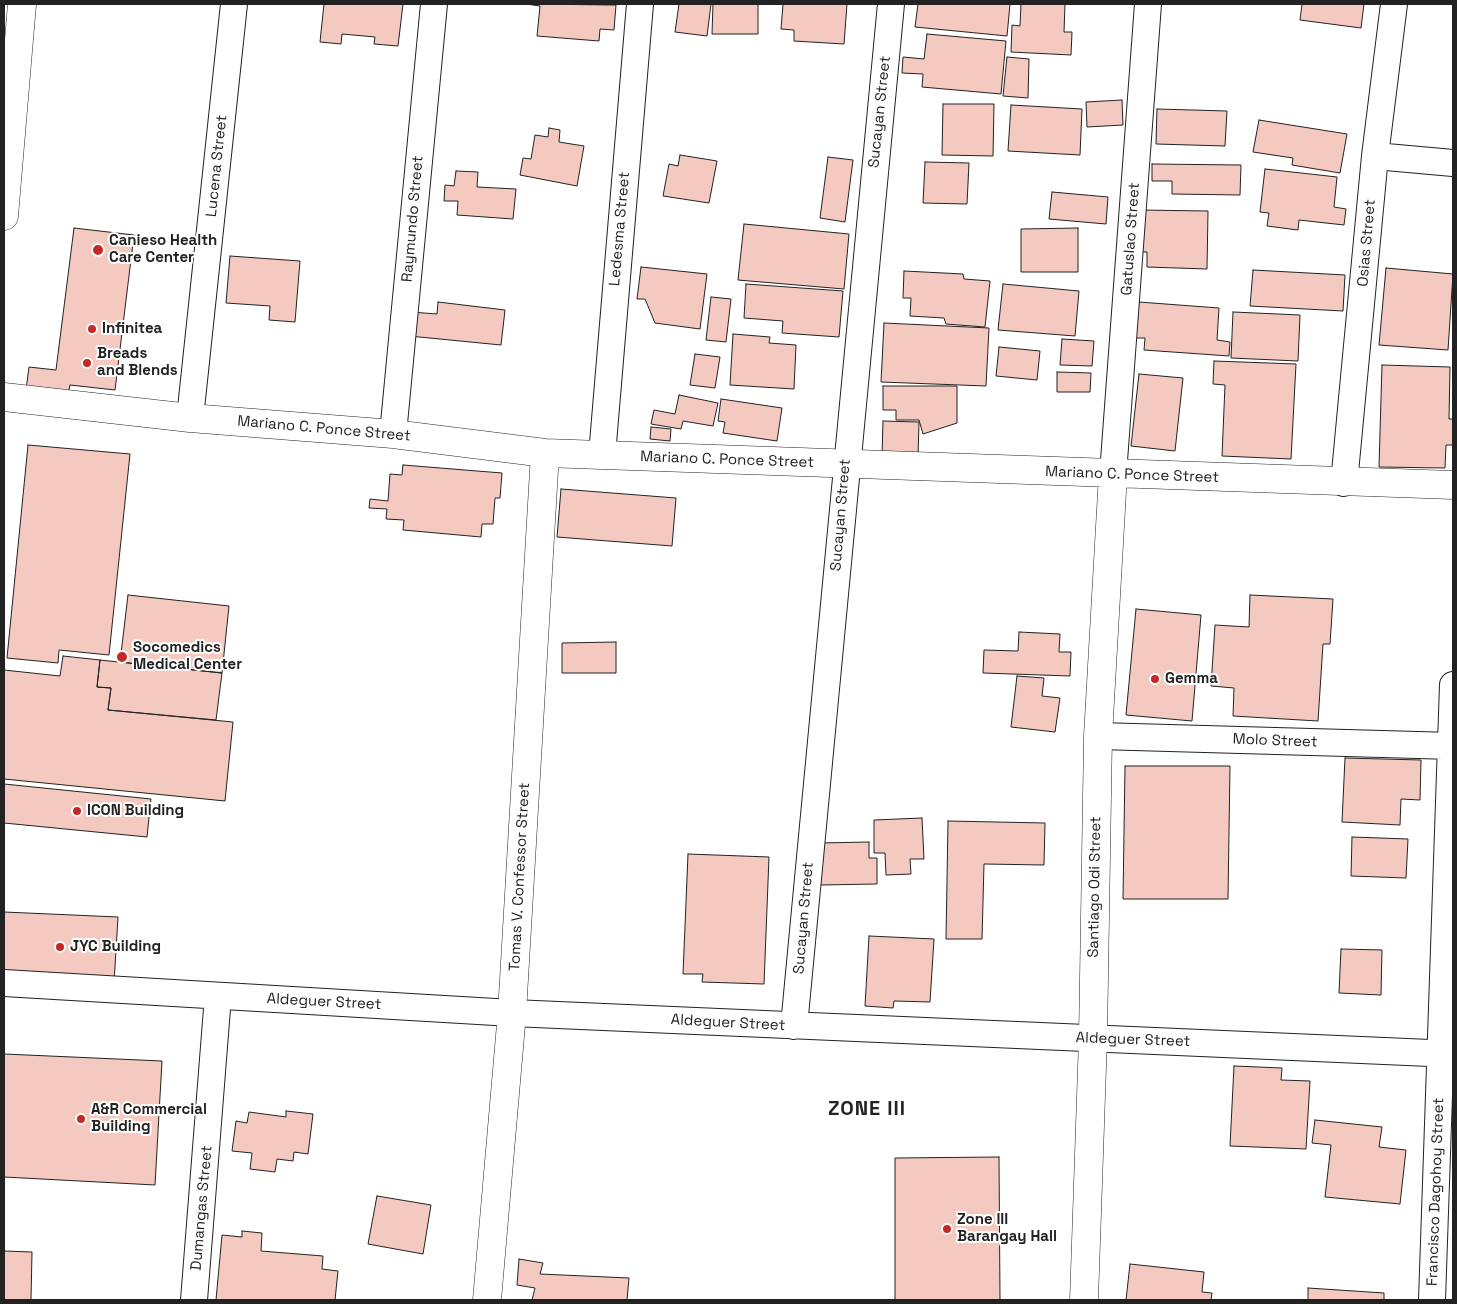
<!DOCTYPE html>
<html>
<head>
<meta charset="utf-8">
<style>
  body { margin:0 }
  #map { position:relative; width:1457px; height:1304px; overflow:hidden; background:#fff; font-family:"Space Grotesk",sans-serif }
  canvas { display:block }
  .frame { position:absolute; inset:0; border:5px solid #222; pointer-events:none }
</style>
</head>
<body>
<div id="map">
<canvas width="1457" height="1304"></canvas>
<div class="frame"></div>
</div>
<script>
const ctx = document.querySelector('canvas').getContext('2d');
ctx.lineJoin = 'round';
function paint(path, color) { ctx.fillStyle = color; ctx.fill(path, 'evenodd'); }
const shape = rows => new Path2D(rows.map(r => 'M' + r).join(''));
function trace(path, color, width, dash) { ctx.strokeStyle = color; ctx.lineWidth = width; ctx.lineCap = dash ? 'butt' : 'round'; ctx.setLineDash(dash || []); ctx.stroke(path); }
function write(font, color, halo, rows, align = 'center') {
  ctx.font = font + ' "Space Grotesk",sans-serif'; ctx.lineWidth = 4; ctx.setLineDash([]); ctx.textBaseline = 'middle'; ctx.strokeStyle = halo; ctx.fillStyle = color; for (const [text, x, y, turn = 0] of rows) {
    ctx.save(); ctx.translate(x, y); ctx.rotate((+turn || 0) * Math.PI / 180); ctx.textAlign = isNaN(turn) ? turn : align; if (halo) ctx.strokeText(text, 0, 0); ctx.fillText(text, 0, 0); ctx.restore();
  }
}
const building = shape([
  [324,4,403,4,398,46,374,44,375,37,342,34,341,44,320,42,324,4],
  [526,4,616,5,614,30,600,29,599,41,537,36,540,6,526,4],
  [679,4,711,4,707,36,675,32,679,4],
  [713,4,758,4,758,34,712,34,713,4],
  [783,4,847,4,844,44,794,41,794,30,781,29,783,4],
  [918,4,1010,4,1007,36,915,27,918,4],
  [1021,4,1065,4,1064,32,1072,32,1071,55,1011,52,1012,25,1020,26,1021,4],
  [1302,4,1364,4,1361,28,1300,20,1302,4],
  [927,34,1006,41,1001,94,922,87,923,74,902,73,903,57,924,59,927,34],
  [1007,57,1029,59,1028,98,1003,96,1007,57],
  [1122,100,1123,125,1087,127,1086,102,1122,100],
  [943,104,994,104,993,156,942,155,943,104],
  [1011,105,1082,109,1080,155,1008,151,1011,105],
  [1157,109,1227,111,1225,146,1156,144,1157,109],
  [1259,120,1347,134,1340,173,1292,165,1293,158,1253,152,1259,120],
  [549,128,560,130,559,142,584,146,577,186,520,175,523,158,531,159,535,135,548,137,549,128],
  [680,155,717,161,709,203,663,196,669,164,678,166,680,155],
  [828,157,853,160,845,222,820,218,828,157],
  [925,162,969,163,967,204,923,203,925,162],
  [1152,164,1241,165,1240,195,1172,194,1172,181,1152,181,1152,164],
  [1265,169,1337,177,1334,207,1346,209,1344,225,1299,220,1298,230,1267,226,1269,213,1260,212,1265,169],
  [456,171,478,172,477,187,516,189,513,219,457,215,458,201,444,201,445,185,454,186,456,171],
  [1052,192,1108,197,1106,224,1049,219,1052,192],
  [1139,210,1208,211,1207,269,1147,267,1147,252,1138,252,1139,210],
  [744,224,849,234,844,289,738,280,744,224],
  [74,228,134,235,115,390,70,385,68,395,26,390,29,367,56,370,74,228],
  [1078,228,1078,272,1021,272,1021,229,1078,228],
  [230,256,300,261,295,322,269,320,270,306,226,303,230,256],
  [641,267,707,274,700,329,655,323,645,299,637,299,641,267],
  [1386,268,1453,274,1448,350,1379,345,1386,268],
  [1253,270,1345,275,1343,311,1250,306,1253,270],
  [904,271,963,274,964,279,990,281,985,327,946,324,944,318,910,316,911,298,903,298,904,271],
  [746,284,843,291,839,337,782,333,783,321,744,318,746,284],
  [1003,284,1079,291,1075,336,998,330,1003,284],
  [711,297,731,299,726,342,706,340,711,297],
  [438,302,505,310,501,345,409,336,411,312,437,314,438,302],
  [1139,302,1219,308,1217,340,1230,342,1229,356,1144,350,1145,338,1136,338,1139,302],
  [1233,312,1300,315,1298,361,1231,358,1233,312],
  [884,323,989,328,986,386,881,382,884,323],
  [733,334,770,337,769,343,796,345,794,389,730,385,733,334],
  [1062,339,1094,341,1092,366,1060,365,1062,339],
  [999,347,1040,351,1037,380,996,376,999,347],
  [695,354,720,357,715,388,690,385,695,354],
  [1214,361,1296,364,1291,459,1222,456,1225,385,1213,384,1214,361],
  [1382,365,1450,367,1449,419,1453,419,1453,445,1446,445,1445,468,1379,467,1382,365],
  [1057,372,1091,373,1090,392,1057,392,1057,372],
  [1139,374,1183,378,1175,451,1131,446,1139,374],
  [883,386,957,386,957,423,923,434,919,420,896,420,896,410,883,410,883,386],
  [679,395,718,403,713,426,683,421,681,429,651,424,654,410,675,414,679,395],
  [721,399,782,408,777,441,723,433,725,422,718,421,721,399],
  [883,421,919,422,918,457,882,455,883,421],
  [651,427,671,429,670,441,650,439,651,427],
  [28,445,130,454,109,655,59,650,58,663,7,658,28,445],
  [403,465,502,473,500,498,495,498,493,524,482,524,481,537,403,530,404,520,386,519,387,509,369,508,370,499,388,501,390,474,402,475,403,465],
  [561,489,676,498,672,546,557,537,561,489],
  [128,595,229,606,222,673,120,662,128,595],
  [1250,595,1333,599,1330,644,1323,644,1318,721,1233,716,1234,688,1211,686,1215,625,1249,627,1250,595],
  [1136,609,1201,615,1192,721,1126,715,1136,609],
  [1019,632,1060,634,1059,652,1071,652,1070,676,983,673,984,650,1018,651,1019,632],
  [616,642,616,673,562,673,562,643,616,642],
  [63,656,100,660,97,687,111,688,108,710,233,722,225,801,4,779,4,670,60,676,63,656],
  [100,660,222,673,216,720,108,710,111,688,97,687,100,660],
  [1017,676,1044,678,1042,696,1060,698,1055,732,1011,727,1017,676],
  [1345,758,1421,760,1420,800,1401,799,1400,825,1342,822,1345,758],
  [1125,766,1230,766,1228,899,1123,899,1125,766],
  [4,784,151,799,147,837,4,823,4,784],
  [922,818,924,859,910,859,911,874,886,875,885,853,874,853,874,820,922,818],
  [948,821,1045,823,1044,865,984,864,982,939,946,939,948,821],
  [1352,837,1408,839,1406,878,1351,876,1352,837],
  [869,842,869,858,877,858,877,884,820,885,819,843,869,842],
  [688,854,769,857,764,984,702,982,703,974,683,974,688,854],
  [4,912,118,917,114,983,4,978,4,912],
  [869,936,934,939,930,1002,894,1001,893,1008,865,1006,869,936],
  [1341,949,1382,950,1381,995,1339,993,1341,949],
  [4,1054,162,1061,155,1185,4,1177,4,1054],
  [1234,1066,1282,1068,1281,1080,1310,1081,1306,1149,1230,1146,1234,1066],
  [286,1111,313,1114,308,1154,294,1152,293,1161,277,1159,275,1172,250,1169,252,1153,232,1151,236,1121,247,1123,249,1112,286,1117,286,1111],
  [1315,1120,1382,1127,1379,1147,1406,1150,1400,1204,1325,1197,1331,1145,1312,1143,1315,1120],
  [999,1157,1000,1300,895,1300,895,1158,999,1157],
  [377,1196,431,1205,423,1254,368,1244,377,1196],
  [242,1231,262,1233,261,1251,323,1256,322,1269,338,1271,335,1300,216,1300,222,1235,242,1237,242,1231],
  [4,1251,32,1252,31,1300,4,1300,4,1251],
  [519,1259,543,1263,540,1274,629,1278,627,1300,532,1300,535,1288,517,1285,519,1259],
  [1130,1264,1204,1272,1202,1292,1212,1293,1211,1300,1126,1300,1130,1264],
  [1308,1288,1384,1293,1384,1300,1308,1300,1308,1288]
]);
const street = shape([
  [1375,156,1453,163],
  [190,418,234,4],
  [393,434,434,4],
  [602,455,640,4],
  [1113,474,1148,4],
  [1344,483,1375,156,1394,4],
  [1098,736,1453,746],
  [4,983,512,1013,1453,1054],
  [794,1026,891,4],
  [194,1300,218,996],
  [1432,1300,1453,685]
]);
const secondary = shape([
  [4,216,22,4],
  [4,397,190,418,393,434,545,453,1453,485],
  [487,1300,512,1013,545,453],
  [1084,1300,1093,1038,1098,736,1113,474]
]);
const markers = [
  [98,250,6,"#c62828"],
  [92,329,5,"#c62828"],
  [87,363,5,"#c62828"],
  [122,657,6,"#c62828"],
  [1155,679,5,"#c62828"],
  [77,811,5,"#c62828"],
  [60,947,5,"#c62828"],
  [81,1119,5,"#c62828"],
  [947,1229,5,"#c62828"]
];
const streetNames = [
  ["Sucayan Street",880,112,-84],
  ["Lucena Street",217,166,-84],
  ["Raymundo Street",413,219,-85],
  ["Ledesma Street",620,229,-85],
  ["Gatuslao Street",1131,239,-86],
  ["Osias Street",1367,243,-85],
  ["Mariano C. Ponce Street",324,429,5],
  ["Mariano C. Ponce Street",727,460,2],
  ["Mariano C. Ponce Street",1132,475,2],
  ["Sucayan Street",841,515,-85],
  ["Molo Street",1275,741,2],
  ["Tomas V. Confessor Street",520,877,-87],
  ["Santiago Odi Street",1095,887,-89],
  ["Sucayan Street",804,918,-85],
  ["Aldeguer Street",324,1002,3],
  ["Aldeguer Street",728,1023,3],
  ["Aldeguer Street",1133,1040,2],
  ["Francisco Dagohoy Street",1436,1192,-88],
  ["Dumangas Street",202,1208,-85]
];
const poiNames = [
  ["Canieso Health",109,241],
  ["Care Center",109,258],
  ["Infinitea",102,329],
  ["Breads",97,354],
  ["and Blends",97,371],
  ["Socomedics",133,648],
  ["Medical Center",133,665],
  ["Gemma",1165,679],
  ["ICON Building",87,811],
  ["JYC Building",70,947],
  ["A&R Commercial",91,1110],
  ["Building",91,1127],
  ["Zone III",957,1220],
  ["Barangay Hall",957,1237]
];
const districtNames = [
  ["ZONE III",867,1110]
];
paint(building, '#f3c9c0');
trace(building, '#222', 1);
trace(street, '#222', 28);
trace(secondary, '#222', 29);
trace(street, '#fff', 26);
trace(secondary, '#fff', 28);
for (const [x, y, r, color] of markers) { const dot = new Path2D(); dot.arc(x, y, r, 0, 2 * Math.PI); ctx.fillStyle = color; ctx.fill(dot); trace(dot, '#fff', 2); }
write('15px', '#222', '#fff', streetNames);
write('bold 15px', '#222', '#fff', poiNames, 'left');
ctx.letterSpacing = '1px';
write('bold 20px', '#222', '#fff', districtNames);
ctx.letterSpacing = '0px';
</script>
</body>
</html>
